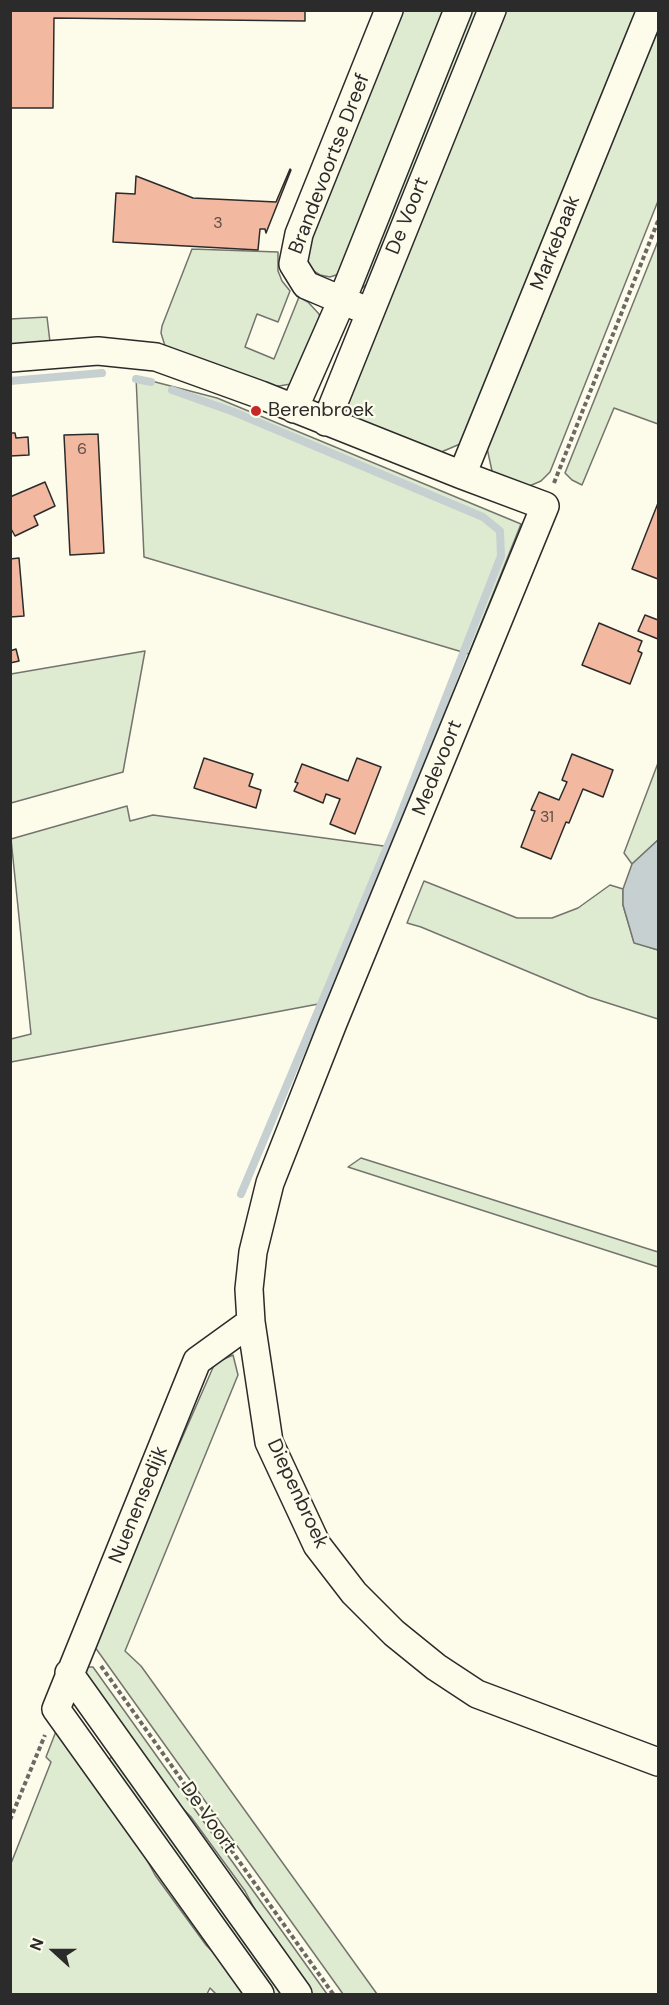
<!DOCTYPE html>
<html>
<head>
<meta charset="utf-8">
<style>
  body { margin:0 }
  #map { position:relative; width:669px; height:2005px; overflow:hidden; background:#fdfbea; font-family:"DM Sans",sans-serif }
  canvas { display:block }
  .frame { position:absolute; inset:0; border:12px solid #2b2b2b; pointer-events:none }
  .north { position:absolute; left:24px; top:1921px; width:60px; height:60px; -webkit-text-stroke:4px #fdfbea; paint-order:stroke; rotate:291deg; font-size:16px; font-weight:700; line-height:24px; text-align:center; color:#2b2b2b }
  .north::after { content:''; display:block; margin:auto; width:21px; height:27px; background:#2b2b2b; clip-path:polygon(50% 0,100% 100%,50% 72%,0 100%) }
</style>
</head>
<body>
<div id="map">
<canvas width="669" height="2005"></canvas>
<div class="frame"></div>
<div class="north">N</div>
</div>
<script>
const ctx = document.querySelector('canvas').getContext('2d');
ctx.lineJoin = 'round';
function paint(path, color) { ctx.fillStyle = color; ctx.fill(path, 'evenodd'); }
const shape = rows => new Path2D(rows.map(r => 'M' + r).join(''));
function trace(path, color, width, dash) { ctx.strokeStyle = color; ctx.lineWidth = width; ctx.lineCap = dash ? 'butt' : 'round'; ctx.setLineDash(dash || []); ctx.stroke(path); }
function write(font, color, halo, rows, align = 'center') {
  ctx.font = font + ' "DM Sans",sans-serif'; ctx.lineWidth = 4.5; ctx.setLineDash([]); ctx.textBaseline = 'middle'; ctx.strokeStyle = halo; ctx.fillStyle = color; for (const [text, x, y, turn = 0] of rows) {
    ctx.save(); ctx.translate(x, y); ctx.rotate((+turn || 0) * Math.PI / 180); ctx.textAlign = isNaN(turn) ? turn : align; if (halo) ctx.strokeText(text, 0, 0); ctx.fillText(text, 0, 0); ctx.restore();
  }
}
const green = shape([
  [396,11,449,11,339,274,330,277,320,275,312,270,307,262,306,251,396,11],
  [463,11,482,11,368,283,360,290,463,11],
  [496,11,640,11,465,440,460,444,432,456,353,417,346,403,496,11],
  [658,24,658,201,550,472,541,481,527,487,499,483,492,471,487,448,658,24],
  [658,241,658,424,614,408,582,485,572,480,565,473,658,241],
  [192,249,278,252,278,271,282,281,290,291,278,322,257,314,245,347,274,359,299,297,308,302,319,314,321,322,291,384,279,386,268,386,175,352,165,346,161,333,162,326,192,249],
  [47,317,50,342,11,347,10,319,47,317],
  [136,377,217,398,521,524,469,654,144,557,136,377],
  [145,651,123,772,11,803,11,674,145,651],
  [658,763,658,840,632,864,624,853,658,763],
  [127,806,130,821,153,815,391,847,329,1002,11,1062,11,1039,31,1034,11,839,127,806],
  [424,881,517,918,552,918,578,908,610,885,623,889,623,905,634,942,658,950,658,1019,589,997,421,927,407,923,424,881],
  [361,1158,658,1252,658,1267,348,1167,361,1158],
  [233,1355,238,1375,125,1651,141,1666,377,1994,343,1994,92,1643,215,1363,233,1355],
  [84,1667,93,1667,327,1994,305,1994,286,1968,245,1891,191,1817,145,1770,87,1684,84,1667],
  [60,1721,112,1795,155,1875,206,1945,254,1994,216,1994,210,1988,207,1994,11,1994,10,1866,51,1762,46,1757,60,1721],
  [118,1753,291,1994,268,1994,103,1763,118,1753]
]);
const water = shape([
  [658,840,658,950,634,943,623,905,623,889,632,864,658,840]
]);
const stream = shape([
  [136,379,151,382],
  [10,381,102,373],
  [172,390,234,412,483,517,500,531,501,556,396,826,241,1194]
]);
const building = shape([
  [10,10,305,10,305,21,54,18,53,108,10,108,10,10],
  [290,169,291,170,266,233,265,229,260,229,258,250,113,242,116,193,135,194,136,176,193,198,276,202,290,169],
  [11,433,15,433,16,438,28,437,29,455,10,456,11,433],
  [98,434,104,553,70,555,64,435,98,434],
  [45,482,55,506,34,516,38,525,15,536,10,527,10,497,45,482],
  [658,503,658,579,632,569,658,503],
  [19,558,24,616,10,617,10,559,19,558],
  [645,615,658,620,658,639,638,631,645,615],
  [599,623,642,641,638,651,642,653,630,684,582,665,599,623],
  [16,649,19,661,10,663,10,651,16,649],
  [572,754,613,770,603,797,583,789,569,823,566,822,551,859,521,847,535,811,531,810,539,792,559,800,567,782,562,780,572,754],
  [204,758,253,774,249,786,261,790,256,808,194,788,204,758],
  [357,758,381,767,355,834,330,824,340,799,326,794,323,803,294,791,298,783,295,782,302,764,348,781,357,758]
]);
const path = shape([
  [554,483,658,221],
  [101,1666,333,1994],
  [10,1820,45,1735]
]);
const minor = shape([
  [358,307,306,285,293,264,299,234,389,10],
  [10,358,98,351,156,357,261,395,462,475,545,506,333,1023,270,1183,253,1252,249,1289,251,1322,269,1442,317,1545,354,1593,394,1633,436,1667,477,1694,658,1762],
  [294,409,342,300,458,10],
  [326,422,492,10],
  [462,475,651,10],
  [251,1322,197,1361,56,1709,260,1994],
  [69,1673,298,1994]
]);
const markers = [
  [256,411,6,"#c62828"]
];
const numberNames = [
  ["3",218,224],
  ["6",82,450],
  ["31",547,818]
];
const streetNames = [
  ["Brandevoortse Dreef",330,164,-69],
  ["De Voort",408,216,-68],
  ["Markebaak",556,243,-68],
  ["Medevoort",438,768,-68],
  ["Diepenbroek",297,1494,65],
  ["Nuenensedijk",139,1505,-68],
  ["De Voort",208,1818,55]
];
const poiNames = [
  ["Berenbroek",268,411]
];
paint(green, '#deebd1');
trace(green, '#74746e', 1.5);
paint(water, '#c7d0d0');
trace(water, '#74746e', 1.5);
trace(stream, '#c7d0d0', 8);
paint(building, '#f2b8a0');
trace(building, '#2b2b2b', 1.5);
trace(minor, '#2b2b2b', 30);
trace(path, '#6a6964', 4, [4.5, 3]);
trace(minor, '#fdfbea', 27);
for (const [x, y, r, color] of markers) { const dot = new Path2D(); dot.arc(x, y, r, 0, 2 * Math.PI); ctx.fillStyle = color; ctx.fill(dot); trace(dot, '#fdfbea', 2); }
write('16px', '#5d4e48', null, numberNames);
write('20px', '#2b2b2b', '#fdfbea', streetNames);
write('20px', '#2b2b2b', '#fdfbea', poiNames, 'left');
</script>
</body>
</html>
